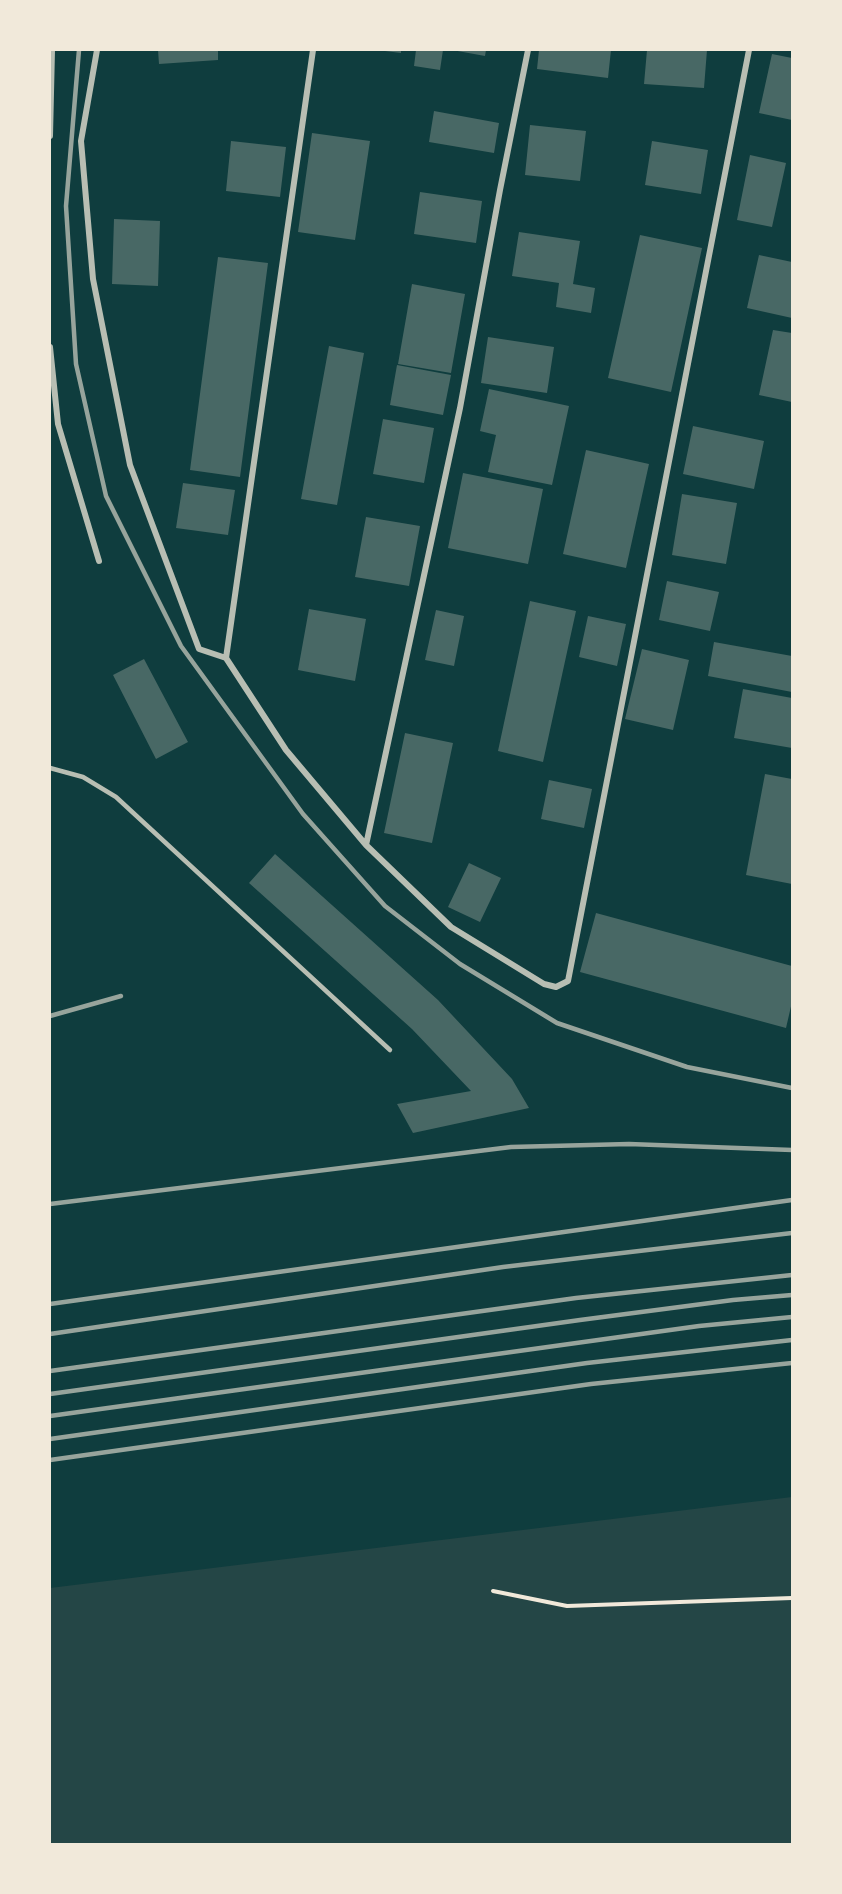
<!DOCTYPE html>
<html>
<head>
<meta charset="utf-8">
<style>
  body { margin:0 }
  #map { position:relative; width:842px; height:1894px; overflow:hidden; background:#0f3d3e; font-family:"Roboto Condensed",sans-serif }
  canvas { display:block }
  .frame { position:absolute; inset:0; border:51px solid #f1e9da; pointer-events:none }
</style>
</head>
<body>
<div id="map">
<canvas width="842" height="1894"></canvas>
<div class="frame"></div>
</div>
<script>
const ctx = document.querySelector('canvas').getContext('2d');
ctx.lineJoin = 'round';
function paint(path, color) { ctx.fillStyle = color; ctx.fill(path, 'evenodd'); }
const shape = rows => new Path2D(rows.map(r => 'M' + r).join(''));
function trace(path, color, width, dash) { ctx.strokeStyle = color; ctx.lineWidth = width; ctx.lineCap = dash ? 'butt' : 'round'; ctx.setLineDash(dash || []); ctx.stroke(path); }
const green = shape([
  [792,1497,792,1844,50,1844,50,1588]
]);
const building = shape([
  [158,50,218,50,218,60,159,64],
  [385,50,401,50,401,53,385,51],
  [416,50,443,50,440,70,414,66],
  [452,50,486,50,485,56],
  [539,50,611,50,608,78,537,69],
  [647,50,707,50,704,88,644,84],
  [772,54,792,58,792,120,759,113],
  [434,111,499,123,494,153,429,142],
  [530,125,586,131,580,181,525,175],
  [312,133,370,141,355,240,298,232],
  [231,141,286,147,280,197,226,191],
  [652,141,708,150,701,194,645,185],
  [750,155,786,163,772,227,737,220],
  [420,192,482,201,476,243,414,234],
  [114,219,160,221,158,286,112,284],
  [519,232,580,241,573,284,595,288,591,313,556,307,559,283,512,276],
  [640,235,702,248,671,392,608,378],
  [759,255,792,262,792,318,747,308],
  [218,257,268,263,240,477,190,470],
  [412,284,465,294,451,373,398,364],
  [773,330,792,333,792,402,759,395],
  [488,337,554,347,547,393,481,383],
  [329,346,364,353,337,505,301,499],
  [397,365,451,375,443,415,390,405],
  [489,389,569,406,552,485,488,472,496,435,480,431],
  [383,419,434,428,424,483,373,474],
  [693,426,764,441,754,489,683,474],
  [586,450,649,464,626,568,563,554],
  [463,473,543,489,528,564,448,548],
  [183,483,235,490,228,535,176,528],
  [682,494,737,503,726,564,672,555],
  [366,517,420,526,409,586,355,577],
  [667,581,719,592,710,631,659,620],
  [530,601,576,611,543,762,498,751],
  [309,609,366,619,355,681,298,670],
  [436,610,464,616,454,666,425,660],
  [588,616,626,624,617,666,579,657],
  [714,642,792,656,792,692,708,676],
  [642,649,689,660,673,730,625,719],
  [144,659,188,742,156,759,113,675],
  [743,689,792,698,792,748,734,738],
  [405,733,453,743,432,843,384,833],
  [765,774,792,779,792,884,746,875],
  [549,780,592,789,584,828,541,819],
  [275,854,438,1000,512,1079,529,1108,413,1133,397,1104,471,1091,412,1029,249,883],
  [469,863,501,878,480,922,448,907],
  [596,913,792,966,792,1002,786,1028,580,972]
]);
const path = shape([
  [493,1591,567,1606,792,1598]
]);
const service = shape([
  [50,768,83,777,116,797,390,1050]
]);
const minor = shape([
  [97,50,81,141,93,279,130,465,199,649,226,658],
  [50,136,52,50],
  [50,347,58,424,99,561],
  [226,658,286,750,366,845,451,927,544,984,556,987,568,981,749,50],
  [226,658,313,50],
  [366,845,460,408,500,190,528,50]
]);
const rail = shape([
  [79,50,66,206,76,364,106,496,181,646,303,814,385,906,460,964,557,1023,687,1067,792,1088],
  [50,1016,121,996],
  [50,1204,511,1147,629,1144,792,1150],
  [50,1304,792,1200],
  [50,1334,503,1267,792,1233],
  [50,1371,576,1298,792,1275],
  [50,1394,580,1320,733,1300,792,1295],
  [50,1416,699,1326,792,1317],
  [50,1439,587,1363,792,1340],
  [50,1460,591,1384,792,1363]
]);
paint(green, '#244646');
paint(building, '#486865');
trace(path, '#f1e9da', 4);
trace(service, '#b8beb3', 4.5);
trace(minor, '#b8beb3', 6);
trace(rail, '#97a49c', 4.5);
</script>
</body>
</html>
